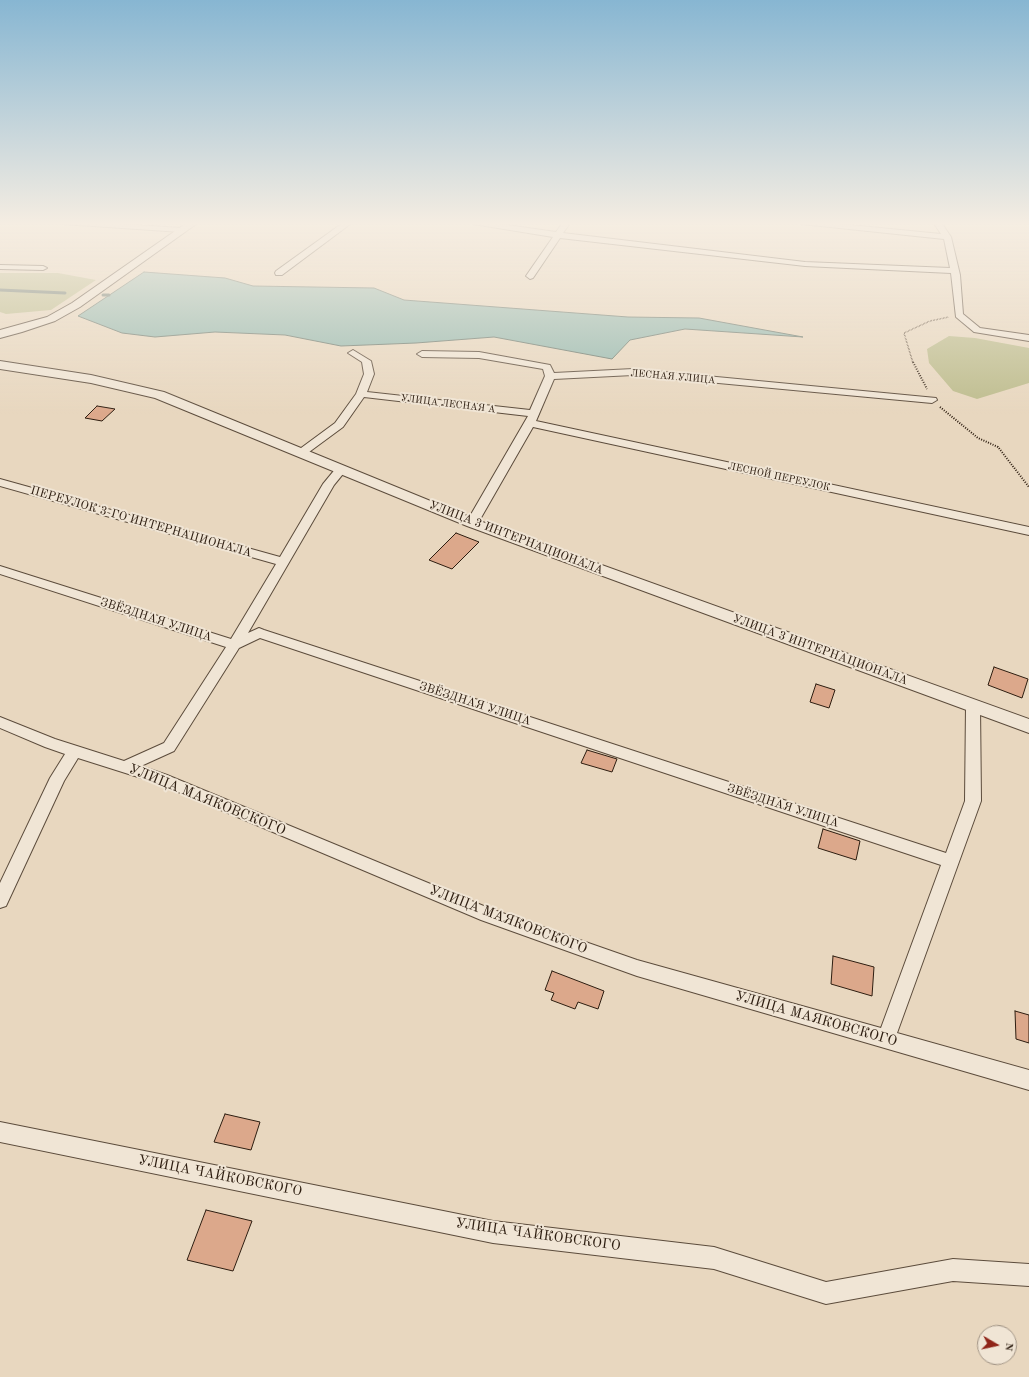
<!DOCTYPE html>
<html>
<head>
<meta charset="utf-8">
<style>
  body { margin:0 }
  #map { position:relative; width:1029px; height:1377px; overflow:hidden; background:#e8d7bf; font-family:"Old Standard TT",serif }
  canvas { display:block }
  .north { position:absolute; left:977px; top:1325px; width:40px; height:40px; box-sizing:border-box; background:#f0e5d5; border:1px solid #a29586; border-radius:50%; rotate:99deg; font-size:11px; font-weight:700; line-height:16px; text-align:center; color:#2d1d10 }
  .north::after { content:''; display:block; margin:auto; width:14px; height:18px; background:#8f2418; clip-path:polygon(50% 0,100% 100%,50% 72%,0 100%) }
</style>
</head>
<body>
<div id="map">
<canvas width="1029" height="1377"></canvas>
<div class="north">N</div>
</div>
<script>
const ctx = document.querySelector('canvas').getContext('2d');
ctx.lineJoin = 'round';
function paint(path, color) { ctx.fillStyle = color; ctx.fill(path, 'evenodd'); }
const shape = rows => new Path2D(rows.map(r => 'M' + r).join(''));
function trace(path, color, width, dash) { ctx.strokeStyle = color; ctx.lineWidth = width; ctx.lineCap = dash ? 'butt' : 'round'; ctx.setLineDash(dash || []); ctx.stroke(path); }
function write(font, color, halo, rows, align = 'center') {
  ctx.font = font + ' "Old Standard TT",serif'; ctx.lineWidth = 4; ctx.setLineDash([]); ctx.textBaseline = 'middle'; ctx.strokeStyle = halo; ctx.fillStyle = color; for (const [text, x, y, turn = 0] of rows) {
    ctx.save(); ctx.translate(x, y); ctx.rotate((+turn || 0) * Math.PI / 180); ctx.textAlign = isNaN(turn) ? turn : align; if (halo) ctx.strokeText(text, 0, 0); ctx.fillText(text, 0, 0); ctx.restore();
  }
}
const green = shape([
  [0,273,58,273,96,280,51,310,6,314,0,312],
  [949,336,975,338,1029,348,1029,383,977,399,953,391,929,363,927,349]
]);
const water = shape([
  [144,272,225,278,253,286,374,288,404,300,628,317,699,318,803,337,685,329,630,340,612,359,494,337,416,343,341,346,285,335,215,332,155,337,122,333,78,316,144,272]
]);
const stream = shape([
  [0,290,65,293],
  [103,295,109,295]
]);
const building = shape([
  [97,406,115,409,102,421,85,418,97,406],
  [456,533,479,542,452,569,429,560,456,533],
  [994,667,1028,679,1022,698,988,685,994,667],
  [816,684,835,690,829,708,810,702,816,684],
  [587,750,617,759,612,772,581,763,587,750],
  [823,829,860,841,856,860,818,848,823,829],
  [833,956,874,967,872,996,831,984,833,956],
  [552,971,604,991,598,1009,578,1002,575,1009,551,1000,554,993,545,990,552,971],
  [1015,1011,1029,1015,1029,1043,1016,1039,1015,1011],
  [225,1114,260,1122,251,1150,214,1142,225,1114],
  [206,1210,252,1221,233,1271,187,1260,206,1210]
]);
const pathFar1 = shape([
  [913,363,904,333,930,321,949,317]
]);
const path = shape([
  [913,362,927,389],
  [940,407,978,438,998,447,1029,487]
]);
const minor = shape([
  [59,222,92,222,181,228,185,230,181,232,63,224,59,222],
  [344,222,353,222,282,275,276,275,275,273,276,271,344,222],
  [469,222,486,222,556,232,563,222,571,222,563,233,805,262,950,268,944,239,801,224,797,222,820,222,941,234,933,222,941,222,951,237,960,275,963,314,980,328,1029,335,1029,341,974,332,956,317,951,273,805,266,560,238,533,278,530,279,526,276,553,237,473,224,469,222],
  [0,265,43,266,47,268,43,270,0,269,0,265],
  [353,350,371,361,374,374,367,392,530,410,545,376,543,369,479,358,422,357,417,354,422,351,479,352,550,365,554,373,633,369,936,398,937,400,932,403,633,375,554,379,536,421,1029,527,1029,535,533,427,478,523,476,526,468,526,466,523,528,416,364,397,343,427,305,455,297,455,296,453,297,451,335,423,356,394,364,374,362,362,348,353,353,350],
  [341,466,347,469,334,485,248,633,259,628,264,630,946,853,965,801,966,706,968,702,973,701,978,702,980,706,981,801,897,1033,1029,1070,1029,1090,637,976,481,920,157,783,78,758,64,781,6,906,0,908,0,883,50,778,65,754,45,747,0,728,0,717,55,739,124,761,164,743,226,647,0,574,0,566,231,639,276,564,0,486,0,479,280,557,323,484,337,467,341,466],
  [260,638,941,865,881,1028,637,960,491,909,167,775,141,766,174,751,239,648,260,638],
  [0,1122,493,1221,714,1247,826,1282,953,1259,1029,1264,1029,1286,953,1281,826,1304,714,1269,493,1243,0,1142,0,1122]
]);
const tertiary = shape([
  [188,222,199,222,80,307,55,321,22,332,0,338,0,330,47,317,72,303,188,222],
  [0,361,91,375,164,392,477,520,1029,719,1029,733,467,526,155,398,91,383,0,369,0,361]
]);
const farStreetnames = [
  ["ЛЕСНАЯ УЛИЦА",673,377,5],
  ["УЛИЦА ЛЕСНАЯ А",448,404,7],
  ["ЛЕСНОЙ ПЕРЕУЛОК",779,477,12]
];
const streetNames = [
  ["ПЕРЕУЛОК 3-ГО ИНТЕРНАЦИОНАЛА",141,522,16],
  ["УЛИЦА 3 ИНТЕРНАЦИОНАЛА",516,538,21],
  ["ЗВЁЗДНАЯ УЛИЦА",156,620,18],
  ["УЛИЦА 3 ИНТЕРНАЦИОНАЛА",820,650,20],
  ["ЗВЁЗДНАЯ УЛИЦА",475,704,18],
  ["ЗВЁЗДНАЯ УЛИЦА",783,806,18]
];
const nearStreetnames = [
  ["УЛИЦА МАЯКОВСКОГО",207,800,22],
  ["УЛИЦА МАЯКОВСКОГО",508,920,21],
  ["УЛИЦА МАЯКОВСКОГО",816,1019,16],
  ["УЛИЦА ЧАЙКОВСКОГО",220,1176,11],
  ["УЛИЦА ЧАЙКОВСКОГО",538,1235,8]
];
paint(green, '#bdbc8d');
paint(water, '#97bab0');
trace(water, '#6d7b70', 1);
trace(stream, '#6d7b70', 3);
paint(building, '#dca88b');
trace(building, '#2d1d10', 1);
trace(minor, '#5c4c3c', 2);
trace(tertiary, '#5c4c3c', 2);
trace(pathFar1, '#2d1d10', 1.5, [0.5, 1]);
trace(path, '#2d1d10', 2, [1, 1.5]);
paint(minor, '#f0e5d5');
paint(tertiary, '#f0e5d5');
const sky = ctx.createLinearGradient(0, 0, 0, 414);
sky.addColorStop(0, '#87b6d2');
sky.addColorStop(0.54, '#f5ede2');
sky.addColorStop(1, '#f5ede200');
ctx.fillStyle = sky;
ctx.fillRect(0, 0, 1029, 414);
write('10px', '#2d1d10', '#f0e5d5', farStreetnames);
write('12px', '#2d1d10', '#f0e5d5', streetNames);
write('14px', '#2d1d10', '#f0e5d5', nearStreetnames);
</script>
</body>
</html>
